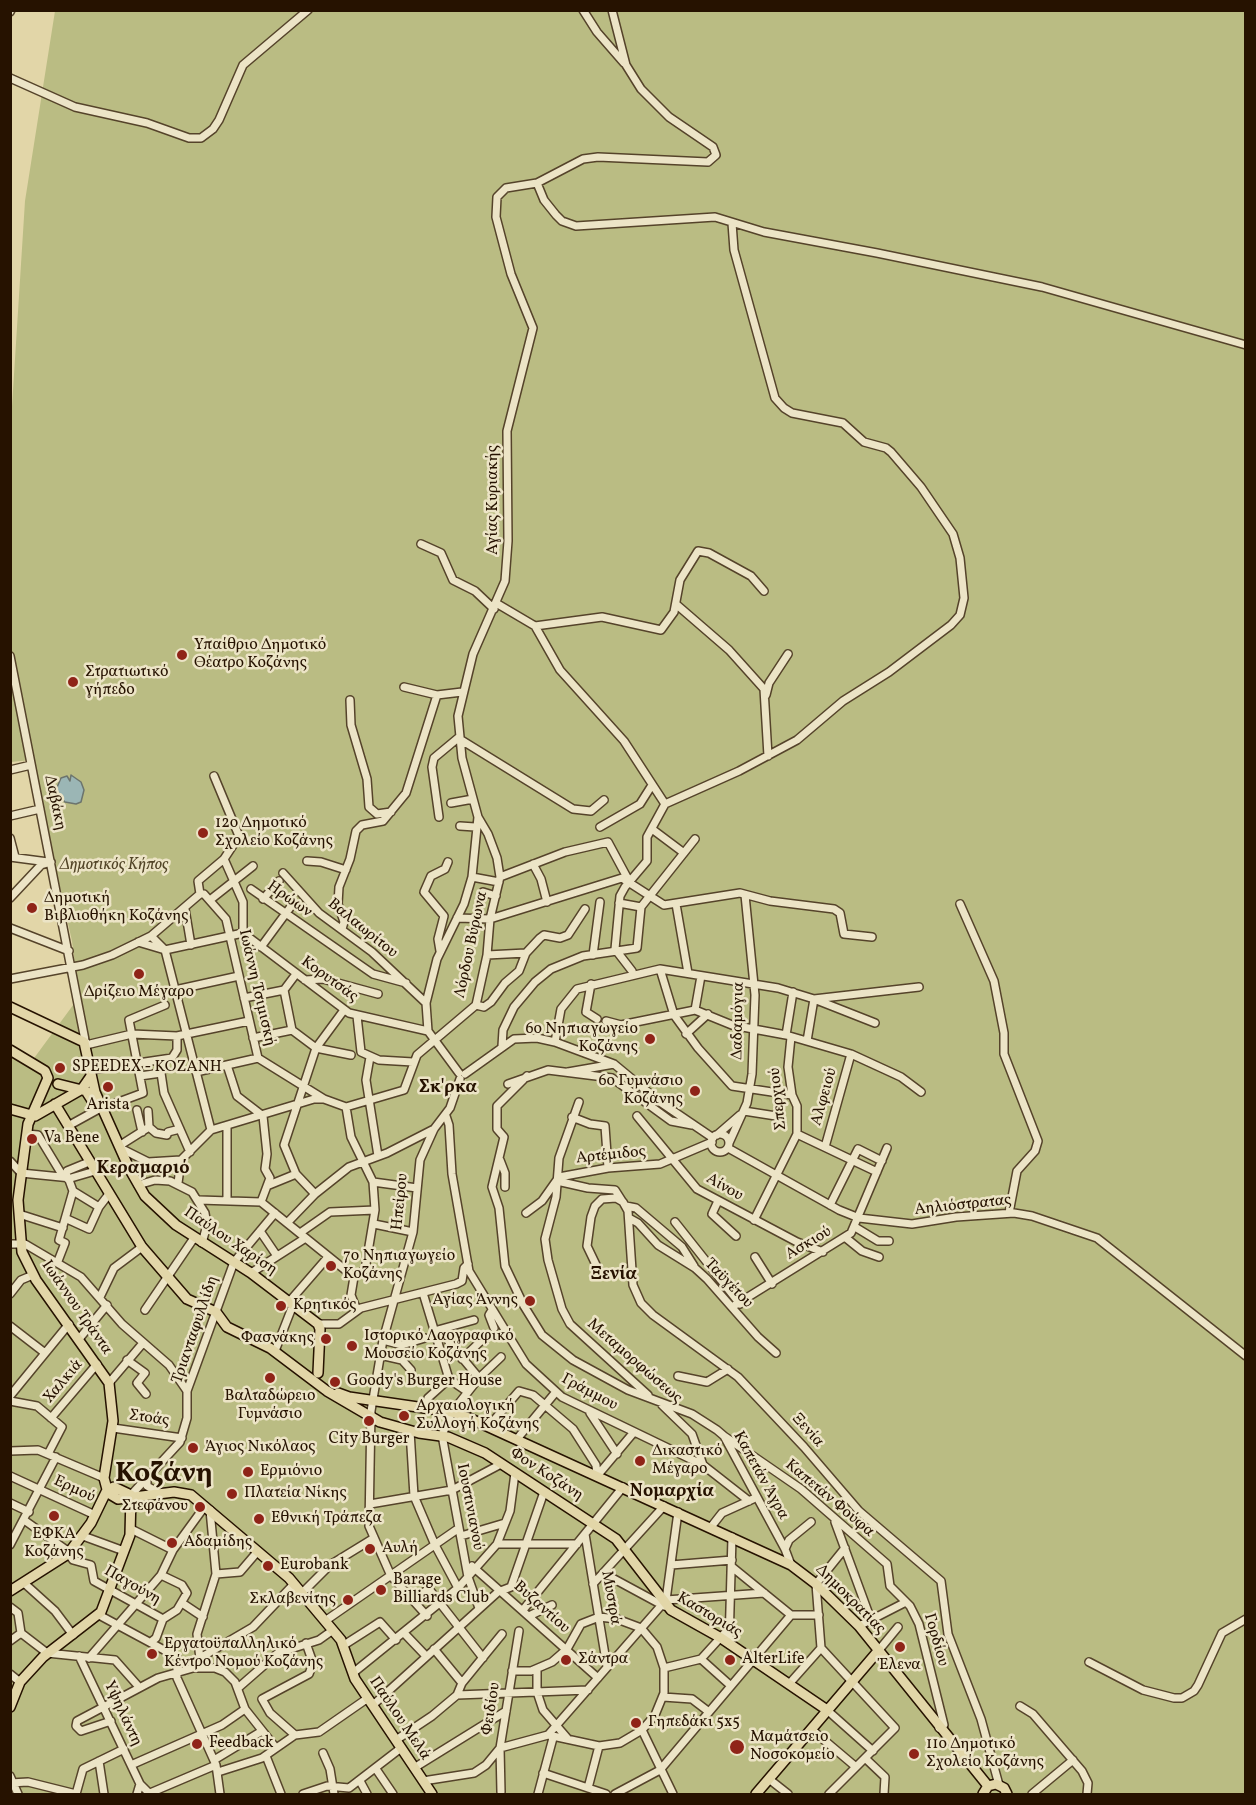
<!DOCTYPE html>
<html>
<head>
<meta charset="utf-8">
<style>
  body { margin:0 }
  #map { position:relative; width:1256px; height:1805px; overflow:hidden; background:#e2d6a8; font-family:Vollkorn,serif }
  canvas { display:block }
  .frame { position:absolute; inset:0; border:12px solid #261200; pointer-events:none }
</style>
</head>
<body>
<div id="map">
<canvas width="1256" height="1805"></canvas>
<div class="frame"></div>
</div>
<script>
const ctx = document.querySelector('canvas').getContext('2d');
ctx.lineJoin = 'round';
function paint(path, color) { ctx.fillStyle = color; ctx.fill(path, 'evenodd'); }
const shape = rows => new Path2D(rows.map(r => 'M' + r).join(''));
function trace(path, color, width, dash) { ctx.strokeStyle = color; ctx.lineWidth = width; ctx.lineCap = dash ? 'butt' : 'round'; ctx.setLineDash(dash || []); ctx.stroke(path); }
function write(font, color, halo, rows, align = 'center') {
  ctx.font = font + ' Vollkorn,serif'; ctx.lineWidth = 5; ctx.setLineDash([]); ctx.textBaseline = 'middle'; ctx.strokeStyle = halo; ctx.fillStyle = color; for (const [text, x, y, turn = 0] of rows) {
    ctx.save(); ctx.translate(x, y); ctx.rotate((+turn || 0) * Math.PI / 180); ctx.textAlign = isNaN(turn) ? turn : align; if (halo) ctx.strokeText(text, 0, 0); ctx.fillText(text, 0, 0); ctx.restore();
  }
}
const green = shape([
  [55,11,1245,11,1245,1794,11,1794,11,1054,29,1065,79,997,72,941,31,760,11,762,11,422,25,201]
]);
const water = shape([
  [71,775,81,782,84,790,81,802,76,804,65,802,55,792,61,778,67,776,70,781,71,775]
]);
const minor = shape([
  [583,10,597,32,624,63],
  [10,12,11,10],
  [10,78,75,107,147,123,189,138,201,138,213,129,219,120,243,65,308,10],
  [537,183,544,200,556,215,562,221,576,226,715,217,764,232,877,253,1042,287,1246,345],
  [421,544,441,553,453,580,475,591,494,609],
  [496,603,535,626,560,670,624,741,665,804],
  [677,605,729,650,764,689,768,756],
  [535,626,602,617,661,630,674,612,680,580,698,551,709,553,751,576,764,591],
  [10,656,86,1045,132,1034,177,1036,249,1021],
  [404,687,437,695,462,692],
  [766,695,769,683,788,654],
  [350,700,351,725,367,779,369,807,377,814,391,812],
  [10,770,31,765],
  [451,803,473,799],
  [665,804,739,771,797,740,843,701,889,672,951,625,960,615,964,598,960,558,953,534,921,487,891,452,886,448,864,442,843,423,792,413,784,408,775,398,734,250,732,223],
  [10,816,40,809],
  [439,817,432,767,434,758,458,738,573,809,591,811,604,800],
  [460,826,475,827],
  [600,827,640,804,652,785],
  [652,829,684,853],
  [10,838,15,857],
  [10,857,48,862],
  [224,859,243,902,243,933],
  [307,861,321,862,346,870],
  [533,864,541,879,547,902],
  [283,873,319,913,372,952,426,1003],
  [472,877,499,882],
  [500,877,565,852,608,842,629,881],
  [251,889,373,974,406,983],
  [483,892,496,896],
  [200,894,204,894,226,919,258,1058,324,1099],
  [200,894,198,881,224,859,239,836,214,776],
  [10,898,41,865,51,862],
  [263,899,279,881],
  [210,900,253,866],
  [619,903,641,907],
  [676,904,688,973],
  [960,904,994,981,1004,1033,1004,1054,1038,1141,1035,1151,1017,1171,1009,1213],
  [185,909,191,945],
  [457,918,490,919,622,878,664,905,740,893,770,901,834,909,840,913,844,934,872,937],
  [10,928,69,951],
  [342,929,344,922,338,904,339,887,350,859,356,831,362,825,383,821,406,793,437,695],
  [243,933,349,1013,428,1031,459,1073],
  [151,936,165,950,211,1130],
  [138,942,165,950,243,933],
  [261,947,292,905],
  [615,949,620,896,625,887,647,861,647,837,665,804],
  [615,949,632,971],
  [440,951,438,939,444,916,424,892,431,876,445,869,448,862],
  [487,955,526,953],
  [593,955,600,902],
  [660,969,674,1015,698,1048,732,1086,792,1095],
  [10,979,83,965,112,955,151,936,200,894],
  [305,980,323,979,378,994],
  [591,984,586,1012,597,1019],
  [175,990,239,976],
  [244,998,284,990,296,974],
  [476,1005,484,1007,491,1002,505,983,519,971,526,953,540,938,544,935,560,938,568,935,585,909],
  [695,1010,701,976],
  [357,1016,361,1052,379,1060,413,1062],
  [606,1021,621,1025,695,1010,732,1025,786,1035,851,1054,901,1077,921,1092],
  [292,1030,316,1048,351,1055],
  [428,1031,426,1003,437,959,464,904,472,877,478,817,462,758,458,716,473,654,505,581,508,541,507,431,533,328,511,274,496,217,497,197,506,188,537,183,583,159,598,157,708,162,716,155,713,147,669,117,641,89,626,65,612,10],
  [686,1034,708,1014],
  [786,1035,793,992],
  [253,1038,292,1030,284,990],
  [807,1041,814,999,919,987],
  [555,1042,561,1009,577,989,660,969,778,988,814,999,875,1023],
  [502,1046,503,1030,514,1007,535,982,551,969,583,956,637,948,641,907,695,839],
  [370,1057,366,1080,378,1156],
  [227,1065,237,1096,263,1116,267,1154,265,1169,270,1178,261,1202],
  [91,1070,172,1058,177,1050,177,1036],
  [196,1072,258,1058],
  [568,1072,614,1064],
  [465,1074,514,1039,537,1038,555,1042,614,1064,660,1102,713,1138],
  [140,1076,161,1073,164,1093,190,1152],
  [527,1076,497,1106,497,1129,504,1137,492,1187,499,1208,505,1266,524,1306,542,1335,573,1360,628,1390,692,1414,717,1430,724,1436,785,1549,791,1565],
  [508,1084,548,1070,612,1078,671,1121,692,1125],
  [579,1102,559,1158,556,1197,545,1239,548,1260,562,1309,570,1324,648,1395],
  [346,1107,351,1137,373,1182,375,1210,365,1270,354,1277],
  [137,1110,142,1132],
  [744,1111,776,1116],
  [446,1116,449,1125,452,1174,469,1271,526,1364,562,1397,703,1465,749,1501],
  [637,1116,697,1189,797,1242,823,1252],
  [572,1117,590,1124,605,1126,608,1168],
  [68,1126,97,1110,143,1093,129,1020,165,1005],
  [227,1126,227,1200],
  [149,1127,156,1133,167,1135,168,1132,180,1129],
  [27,1134,38,1135,61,1173,69,1180,73,1191,59,1240,65,1243,58,1261],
  [797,1134,877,1172],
  '711 1143a9 9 0 1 1 18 0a9 9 0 1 1-18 0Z',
  [717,1135,740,1115],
  [729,1143,747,1103,752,1074,755,995,745,895],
  [119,1146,149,1127,148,1111],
  [825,1147,851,1054],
  [120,1148,148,1162,181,1160,211,1130,314,1099,324,1099,346,1107,404,1090,417,1055,476,1005,487,955,490,919,500,877,497,858,488,834,478,817],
  [728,1148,839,1210,859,1218,912,1224,956,1217,1014,1213,1032,1216,1097,1238,1246,1356],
  [500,1160,505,1173,505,1187],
  [10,1161,21,1173,71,1178,95,1171],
  [66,1177,67,1171,89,1162],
  [557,1181,588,1188,615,1190,622,1201],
  [373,1182,417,1188],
  [178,1183,181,1160],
  [138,1185,155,1180,170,1181,192,1192,205,1213,207,1225,202,1243],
  [269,1185,296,1174],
  [73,1191,99,1207],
  [315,1194,296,1174,284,1145,316,1048,344,1010],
  [199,1200,261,1202,354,1277],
  [718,1201,712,1214,736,1236],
  [830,1205,858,1149,882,1161],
  [626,1206,636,1208,682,1247,694,1266],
  [526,1213,542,1201,559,1177,608,1168,660,1164,712,1142],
  [19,1214,63,1228],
  [629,1218,638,1223,658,1245,695,1268,707,1279,758,1337,776,1353],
  [67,1219,89,1229,99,1207,109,1194],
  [754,1220,797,1134,797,1106,792,1095,788,1067,791,1037],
  [675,1222,740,1304],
  [287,1223,315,1194,349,1167,387,1153,434,1129],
  [374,1224,413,1232],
  [855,1227,878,1241,889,1241],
  [260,1231,277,1256],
  [300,1233,330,1212,375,1210],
  [846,1238,862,1251,879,1257],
  [10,1244,25,1244,81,1277,122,1324,169,1365,187,1391],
  [755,1257,772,1284],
  [599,1271,587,1246,591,1217,595,1206,602,1199,616,1198,623,1202,628,1211,633,1285,641,1303,653,1315,738,1377,804,1447,859,1511,941,1581,948,1634,981,1719,999,1785],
  [251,1273,304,1239],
  [354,1277,351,1295,357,1310],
  [423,1293,449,1379,468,1392],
  [10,1294,21,1280,33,1275],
  [100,1297,114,1268,142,1247],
  [289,1302,328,1257],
  [732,1307,851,1233,887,1148],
  [145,1310,194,1238],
  [492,1310,489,1315,494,1328],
  [318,1324,339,1324,361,1308,456,1284,462,1281,464,1268,468,1264],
  [10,1326,45,1353],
  [444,1329,449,1342,479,1378],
  [434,1331,474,1320],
  [79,1339,107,1305],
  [383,1340,402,1345,425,1338],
  [275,1351,293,1305],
  [380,1355,402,1360,411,1370],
  [462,1359,484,1338],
  [127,1360,145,1373,137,1383,146,1394],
  [678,1376,707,1382,728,1369],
  [109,1383,143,1343],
  [10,1396,69,1324],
  [10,1401,37,1406,62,1427,48,1454],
  [662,1405,692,1434,703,1465],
  [425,1409,428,1398,449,1379],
  [590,1413,617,1454],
  [51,1418,97,1364],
  [489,1426,519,1391,533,1395,573,1429,596,1465,597,1476],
  [113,1428,182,1438],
  [410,1431,414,1496,435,1545,458,1588],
  [724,1436,801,1489,887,1564,890,1586,910,1606,919,1624,944,1725,939,1728],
  [517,1439,555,1393],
  [10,1451,38,1450,104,1478],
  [10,1476,95,1515],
  [597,1476,634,1432],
  [147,1478,147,1486,159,1493],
  [131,1495,180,1442,187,1418,187,1391,234,1262,275,1213],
  [10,1503,29,1512],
  [370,1504,452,1490,501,1464],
  [24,1520,65,1549,73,1560,91,1565,94,1581,163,1619],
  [835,1522,871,1620],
  [711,1527,722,1513,753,1499],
  [131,1529,173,1550],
  [585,1534,607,1667],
  [83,1536,124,1551],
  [461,1536,505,1523],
  [497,1544,577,1544],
  [10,1545,56,1457],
  [785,1549,789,1540,811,1522],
  [671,1565,732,1560],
  [472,1566,598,1678],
  [732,1567,791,1615,819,1615],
  [603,1573,664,1606],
  [216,1574,240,1572,258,1551],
  [24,1583,55,1611,73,1635],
  [593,1584,664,1506],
  [302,1593,330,1565,374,1538],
  [413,1599,429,1589,483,1658],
  [666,1600,764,1593],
  [666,1600,678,1512],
  [182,1603,203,1617],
  [10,1607,18,1613,21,1633,47,1653,115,1660,139,1687],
  [479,1608,468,1577,442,1435,452,1412,479,1378,501,1357],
  [523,1610,623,1487],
  [99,1615,177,1657,177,1678,216,1765,220,1794],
  [427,1616,391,1576,369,1526,371,1411,383,1340,413,1232,420,1160,434,1129,450,1108,460,1079],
  [529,1616,552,1605],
  [325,1621,459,1528],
  [859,1626,906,1602],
  [404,1633,426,1656],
  [10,1641,21,1633],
  [151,1642,156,1638,163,1619,177,1610,187,1593,182,1585,161,1575],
  [729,1644,732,1537],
  [344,1645,380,1622,396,1640],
  [821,1648,895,1728,829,1794],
  [434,1649,462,1683],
  [879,1650,898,1627],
  [79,1656,140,1784,150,1794],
  [89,1658,161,1575,173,1550,205,1506],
  [200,1658,253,1627,294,1584],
  [701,1659,731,1686],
  [1089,1662,1143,1690,1174,1698,1182,1698,1194,1691,1198,1685,1222,1633,1246,1619],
  [201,1667,197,1634,216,1574,210,1510],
  [664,1668,701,1659,731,1626],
  [537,1669,537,1692,543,1710,568,1739],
  [512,1671,531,1671,552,1662,567,1649,581,1624,599,1617,617,1619,641,1628,657,1647,664,1668,664,1693,655,1715,642,1730,620,1743,599,1746,548,1735],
  [353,1673,458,1588,497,1544,510,1511,515,1473],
  [10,1674,20,1682],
  [789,1684,821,1648,816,1584,845,1548],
  [238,1688,278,1653,319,1640,333,1630],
  [457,1695,588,1690],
  [663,1697,692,1699,709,1712],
  [373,1705,498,1592,511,1587,544,1492],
  [1020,1706,1033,1714,1082,1771,1088,1783,1087,1794],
  [827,1710,873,1751],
  [111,1721,81,1731,76,1726,77,1721,158,1678,193,1668,215,1668,225,1672,235,1682,245,1709,276,1748],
  [811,1729,856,1767],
  [642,1730,673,1794],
  [295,1735,270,1713,262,1699,309,1674,313,1663,306,1643],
  [548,1735,666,1600],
  [396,1740,432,1716,457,1695,462,1683,502,1634],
  [323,1753,330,1769,334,1794],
  [266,1756,281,1794],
  [865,1758,885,1777,884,1794],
  [214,1760,262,1731],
  [99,1761,104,1794],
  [131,1765,222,1725,245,1709],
  [414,1768,506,1711],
  [376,1769,393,1794],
  [218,1772,262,1758,295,1735,319,1732,368,1698],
  [543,1773,606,1794],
  [10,1776,18,1794],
  [769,1779,788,1794],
  [360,1781,367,1794],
  [423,1781,474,1773,486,1765,500,1748,548,1735],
  [10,1783,28,1782,76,1794],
  [588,1788,599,1746],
  [501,1792,500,1748,519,1631],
  [150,1793,216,1765],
  [76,1794,83,1769,124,1749],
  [137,1794,140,1784],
  [303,1794,327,1786,349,1788,401,1748],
  [538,1794,553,1738],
  [615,1794,660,1770,791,1615],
  [1032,1794,1073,1760]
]);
const major = shape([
  [10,1007,84,1042,95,1092,129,1168,145,1196,176,1225,251,1273,318,1324,320,1329,318,1373],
  [10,1050,45,1071,48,1078,28,1124,18,1200,22,1252,36,1280,109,1383,113,1421,104,1478,108,1493,118,1499,174,1492,191,1495,289,1578,341,1640,355,1679,432,1794],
  [58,1084,86,1091,95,1105],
  [55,1104,142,1247,187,1299,216,1312,227,1327,270,1348,327,1391,380,1422,419,1433,448,1437,485,1453,616,1539,671,1610,721,1638,827,1710],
  [10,1109,35,1116,82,1089,91,1076],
  [338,1393,349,1397,452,1412,469,1418,791,1565,816,1584,859,1626,988,1786],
  [107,1490,114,1487,131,1495],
  [10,1591,68,1554,91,1523,107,1490],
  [10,1707,20,1682,43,1657,101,1612,130,1535,131,1495],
  [756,1794,879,1650],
  [983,1794,988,1786,996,1784,1004,1788,1007,1794]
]);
const markers = [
  [182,655,6,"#8f2418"],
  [73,682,6,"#8f2418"],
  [203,833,6,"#8f2418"],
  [32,908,6,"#8f2418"],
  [139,974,6,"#8f2418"],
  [650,1039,6,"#8f2418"],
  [60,1068,6,"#8f2418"],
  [108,1087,6,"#8f2418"],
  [695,1091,6,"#8f2418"],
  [32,1139,6,"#8f2418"],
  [331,1266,6,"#8f2418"],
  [530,1301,6,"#8f2418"],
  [281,1306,6,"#8f2418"],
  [326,1339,6,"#8f2418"],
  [352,1346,6,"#8f2418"],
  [270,1378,6,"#8f2418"],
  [335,1382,6,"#8f2418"],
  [404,1416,6,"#8f2418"],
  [369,1421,6,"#8f2418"],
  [193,1448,6,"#8f2418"],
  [640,1461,6,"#8f2418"],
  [248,1472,6,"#8f2418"],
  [232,1494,6,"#8f2418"],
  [200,1507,6,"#8f2418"],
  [54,1516,6,"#8f2418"],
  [259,1519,6,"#8f2418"],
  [172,1543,6,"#8f2418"],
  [370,1549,6,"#8f2418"],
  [268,1566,6,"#8f2418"],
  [381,1590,6,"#8f2418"],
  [348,1600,6,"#8f2418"],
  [900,1647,6,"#8f2418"],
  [152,1654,6,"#8f2418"],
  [566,1660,6,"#8f2418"],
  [730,1660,6,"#8f2418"],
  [636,1723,6,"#8f2418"],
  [197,1744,6,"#8f2418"],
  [737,1747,8,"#8f2418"],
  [914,1754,6,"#8f2418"]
];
const streetNames = [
  ["Αγίας Κυριακής",494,500,-90],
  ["Δαβάκη",54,803,78],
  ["Ηρώων",289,900,35],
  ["Βαλαωρίτου",362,929,39],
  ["Λόρδου Βύρωνα",472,945,-78],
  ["Κορυτσάς",329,980,36],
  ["Ιωάννη Τσιμισκή",256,988,77],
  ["Δαδαμόγια",739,1021,-89],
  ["Αλφειού",825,1097,-74],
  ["Σπερχιού",779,1099,-96],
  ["Αρτέμιδος",611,1156,-6],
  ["Αίνου",724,1188,30],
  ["Ηπείρου",401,1202,-84],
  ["Αηλιόστρατας",963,1206,-6],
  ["Παύλου Χαρίση",230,1242,34],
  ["Ασκιού",809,1244,-31],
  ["Ταϋγέτου",728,1284,46],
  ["Ιωάννου Τράντα",76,1308,55],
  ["Τριανταφυλλίδη",196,1330,-71],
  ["Μεταμορφώσεως",634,1362,41],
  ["Χαλκιά",64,1382,-50],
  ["Γράμμου",589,1393,28],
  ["Στοάς",149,1419,8],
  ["Ξενία",807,1431,48],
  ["Φον Κοζάνη",546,1475,33],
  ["Καπετάν Άγρα",760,1476,61],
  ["Ερμού",74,1490,25],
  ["Καπετάν Φούφα",829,1499,40],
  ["Ιουστινιανού",469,1507,79],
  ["Παγούνη",132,1586,30],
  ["Μυστρά",610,1598,80],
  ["Δημοκρατίας",850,1600,45],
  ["Βυζαντίου",541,1608,42],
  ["Καστοριάς",709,1616,31],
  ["Γορδίου",935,1640,74],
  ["Φειδίου",492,1709,-81],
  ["Υψηλάντη",122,1714,65],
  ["Παύλου Μελά",399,1719,56]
];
const poiNames = [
  ["Υπαίθριο Δημοτικό",194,646],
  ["Θέατρο Κοζάνης",194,664],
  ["Στρατιωτικό",85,673],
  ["γήπεδο",85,691],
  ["12ο Δημοτικό",215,824],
  ["Σχολείο Κοζάνης",215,842],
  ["Δημοτική",44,899],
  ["Βιβλιοθήκη Κοζάνης",44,917],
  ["Δρίζειο Μέγαρο",139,993,"center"],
  ["6ο Νηπιαγωγείο",638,1030,"right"],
  ["Κοζάνης",638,1048,"right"],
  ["SPEEDEX - ΚΟΖΑΝΗ",72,1068],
  ["6ο Γυμνάσιο",683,1082,"right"],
  ["Κοζάνης",683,1100,"right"],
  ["Arista",108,1106,"center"],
  ["Va Bene",44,1139],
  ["7ο Νηπιαγωγείο",343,1257],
  ["Κοζάνης",343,1275],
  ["Αγίας Άννης",518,1301,"right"],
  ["Κρητικός",293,1306],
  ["Ιστορικό Λαογραφικό",364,1337],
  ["Μουσείο Κοζάνης",364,1355],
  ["Φασνάκης",314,1339,"right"],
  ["Goody's Burger House",347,1382],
  ["Βαλταδώρειο",270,1397,"center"],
  ["Γυμνάσιο",270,1415,"center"],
  ["Αρχαιολογική",416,1407],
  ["Συλλογή Κοζάνης",416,1425],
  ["City Burger",369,1440,"center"],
  ["Άγιος Νικόλαος",205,1448],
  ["Δικαστικό",652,1452],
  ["Μέγαρο",652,1470],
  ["Ερμιόνιο",260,1472],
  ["Πλατεία Νίκης",244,1494],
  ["Στεφάνου",188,1507,"right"],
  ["Εθνική Τράπεζα",271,1519],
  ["ΕΦΚΑ",54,1535,"center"],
  ["Κοζάνης",54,1553,"center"],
  ["Αδαμίδης",184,1543],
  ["Αυλή",382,1549],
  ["Eurobank",280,1566],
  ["Barage",393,1581],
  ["Billiards Club",393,1599],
  ["Σκλαβενίτης",336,1600,"right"],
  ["Εργατοϋπαλληλικό",164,1645],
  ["Κέντρο Νομού Κοζάνης",164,1663],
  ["Σάντρα",578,1660],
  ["AlterLife",742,1660],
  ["Έλενα",900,1666,"center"],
  ["Γηπεδάκι 5x5",648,1723],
  ["Μαμάτσειο",750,1738],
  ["Νοσοκομείο",750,1756],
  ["Feedback",209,1744],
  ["11ο Δημοτικό",926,1745],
  ["Σχολείο Κοζάνης",926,1763]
];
const parkNames = [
  ["Δημοτικός Κήπος",114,866]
];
const neighbourhoodNames = [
  ["Σκ'ρκα",448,1089],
  ["Κεραμαριό",143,1170],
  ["Ξενία",614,1276],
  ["Νομαρχία",672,1493]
];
const townNames = [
  ["Κοζάνη",164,1476]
];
paint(green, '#babc83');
paint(water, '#9bb6b5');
trace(water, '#6c746d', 1.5);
trace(minor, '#55432a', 10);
trace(major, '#261200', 12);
trace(minor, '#ece4c6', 7);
trace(major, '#e2d6a8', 9);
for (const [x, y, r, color] of markers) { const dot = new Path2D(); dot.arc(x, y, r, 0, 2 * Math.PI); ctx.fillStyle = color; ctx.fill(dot); trace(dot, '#ece4c6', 2); }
write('16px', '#261200', '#ece4c6', streetNames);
write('16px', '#261200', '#ece4c6', poiNames, 'left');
write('italic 16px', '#524527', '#ece4c6', parkNames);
write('bold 18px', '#261200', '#ece4c6', neighbourhoodNames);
write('bold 28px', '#261200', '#ece4c6', townNames);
</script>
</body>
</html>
